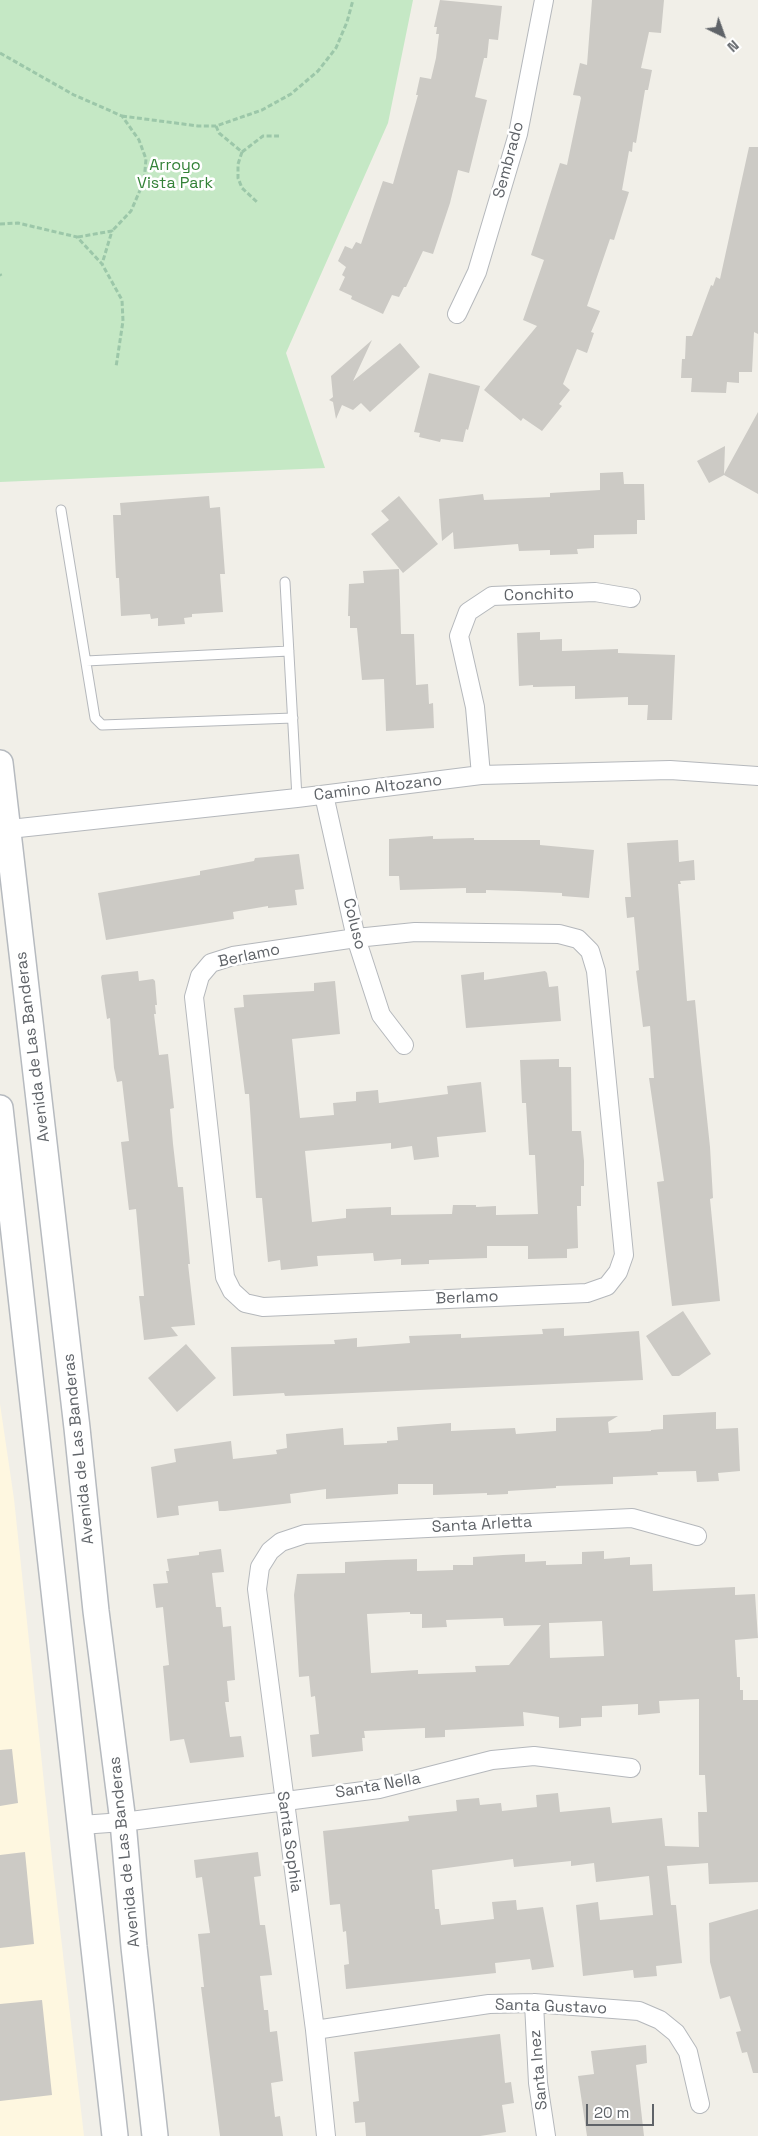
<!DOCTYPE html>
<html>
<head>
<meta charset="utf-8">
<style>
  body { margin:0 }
  #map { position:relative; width:758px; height:2136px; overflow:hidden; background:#f1efe8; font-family:"Space Grotesk",sans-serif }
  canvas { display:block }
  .north { position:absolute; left:698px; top:10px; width:50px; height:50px; -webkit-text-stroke:4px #fff; paint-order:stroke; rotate:138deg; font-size:14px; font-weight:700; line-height:20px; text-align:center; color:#5f6368 }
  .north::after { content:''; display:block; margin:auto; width:18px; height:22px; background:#5f6368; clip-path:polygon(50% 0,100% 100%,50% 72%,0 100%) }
  .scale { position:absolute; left:586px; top:2104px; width:68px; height:22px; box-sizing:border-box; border:2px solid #5f6368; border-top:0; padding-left:6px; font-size:15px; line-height:18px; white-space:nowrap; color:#5f6368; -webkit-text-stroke:4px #fff; paint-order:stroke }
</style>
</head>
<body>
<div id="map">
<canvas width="758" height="2136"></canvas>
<div class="north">N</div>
<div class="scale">20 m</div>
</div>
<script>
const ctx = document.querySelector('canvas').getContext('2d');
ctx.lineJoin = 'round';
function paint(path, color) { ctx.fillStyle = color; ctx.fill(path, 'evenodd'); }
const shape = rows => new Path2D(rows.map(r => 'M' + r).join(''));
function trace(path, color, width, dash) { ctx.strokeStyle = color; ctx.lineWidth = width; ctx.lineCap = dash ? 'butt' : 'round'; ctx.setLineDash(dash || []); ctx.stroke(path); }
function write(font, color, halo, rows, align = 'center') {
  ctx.font = font + ' "Space Grotesk",sans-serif'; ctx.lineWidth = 5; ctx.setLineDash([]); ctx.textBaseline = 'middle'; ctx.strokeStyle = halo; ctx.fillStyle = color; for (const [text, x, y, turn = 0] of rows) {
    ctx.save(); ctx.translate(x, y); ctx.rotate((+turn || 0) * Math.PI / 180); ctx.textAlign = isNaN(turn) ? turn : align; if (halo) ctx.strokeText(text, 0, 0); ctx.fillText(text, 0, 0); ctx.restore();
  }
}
const commercial = shape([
  [0,1404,14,1499,53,1868,84,2136,0,2136]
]);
const green = shape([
  [0,0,413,0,388,123,286,353,325,468,0,482]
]);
const building = shape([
  [440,0,502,6,498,40,489,39,487,58,484,58,475,97,487,100,469,173,458,170,450,203,433,254,423,251,406,287,404,287,399,297,392,295,383,314,351,299,352,296,339,290,345,277,342,275,346,267,338,261,345,246,352,249,356,242,361,244,383,181,393,184,418,95,416,95,420,77,431,79,436,58,439,34,436,34,437,27,434,27],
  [592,0,664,0,661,33,649,32,641,68,652,70,648,90,645,90,636,143,633,142,632,152,629,151,622,190,629,192,614,240,610,239,587,306,600,311,591,332,594,333,587,353,577,349,563,384,570,390,559,404,562,406,542,431,523,418,521,421,484,390,537,326,523,320,544,260,531,255,560,163,567,165,581,98,580,96,573,95,580,63,587,65],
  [749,147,758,147,758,334,754,332,752,372,739,372,739,383,727,382,726,393,691,392,692,378,681,378,682,359,685,359,686,336,692,336,711,285,713,286,716,277,720,279],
  [372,340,353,381,400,343,420,367,370,412,361,403,353,410,342,405,336,419,333,402,329,400,333,397,331,376],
  [429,373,480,386,468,430,466,429,463,442,441,439,440,442,419,437,420,433,414,432],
  [758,412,758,494,724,475,709,483,697,461,725,446,724,474],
  [623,472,624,484,644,484,645,520,637,520,637,534,594,535,594,548,577,549,578,554,550,555,550,550,519,551,518,544,454,549,453,532,442,541,439,499,483,494,484,500,550,497,550,493,600,490,600,473],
  [209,496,210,508,220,507,225,574,220,574,223,612,192,614,192,617,184,618,185,624,158,626,158,618,151,619,150,614,121,616,119,578,116,578,113,515,121,515,120,503],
  [399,496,438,544,403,573,371,534,389,520,381,511],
  [399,569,401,634,414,634,416,685,428,684,429,704,433,703,434,728,386,731,384,679,362,680,357,628,350,628,350,616,348,616,349,584,364,583,363,571],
  [540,632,540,640,562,639,562,651,618,649,618,653,675,655,672,720,647,720,648,705,628,705,628,697,575,699,575,686,533,687,533,685,519,686,517,633],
  [433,836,433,839,474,838,474,840,540,840,540,845,594,850,589,898,562,896,562,893,519,891,486,890,486,893,466,893,466,888,400,890,399,876,389,876,389,839],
  [678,840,679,862,694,860,695,880,680,881,681,884,678,884,687,1001,695,1000,700,1052,710,1147,713,1198,710,1199,720,1301,672,1306,657,1182,664,1181,649,1078,654,1078,650,1026,643,1027,636,971,639,970,634,917,627,918,625,897,631,897,627,843],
  [299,854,304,889,295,890,297,905,268,908,268,906,233,912,234,919,106,940,98,893,200,875,200,871,254,861,255,858],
  [138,971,139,981,153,979,155,981,157,1005,155,1005,156,1014,154,1014,159,1055,168,1054,174,1108,170,1109,173,1144,178,1187,183,1187,190,1264,188,1264,195,1325,171,1327,178,1336,144,1340,139,1296,144,1296,136,1209,129,1210,121,1142,129,1141,122,1081,117,1082,114,1068,110,1018,107,1019,101,977,102,975],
  [545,971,547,973,549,987,558,986,561,1021,466,1028,461,975,484,972,484,980],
  [335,981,340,1034,292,1039,300,1118,334,1115,333,1103,356,1101,356,1092,378,1090,379,1103,448,1094,447,1086,481,1082,486,1132,437,1137,439,1157,414,1160,412,1146,391,1149,391,1143,305,1151,312,1222,346,1218,346,1209,391,1207,391,1215,452,1214,453,1205,476,1205,476,1207,496,1206,496,1215,538,1214,535,1155,529,1155,526,1103,522,1103,520,1060,559,1059,559,1067,571,1067,572,1131,581,1131,584,1161,584,1186,581,1186,581,1206,577,1206,578,1248,567,1249,567,1258,528,1259,528,1246,487,1246,487,1258,429,1260,429,1264,401,1265,401,1259,374,1261,373,1253,317,1256,318,1266,281,1270,280,1260,268,1262,262,1198,256,1198,249,1094,245,1094,234,1008,244,1007,243,995,314,991,314,983],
  [683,1311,711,1354,679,1376,672,1376,646,1336],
  [564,1328,564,1336,639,1331,643,1380,285,1396,284,1393,233,1396,231,1347,335,1344,334,1340,357,1338,357,1347,410,1343,409,1336,461,1334,461,1338,543,1334,542,1329],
  [186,1344,216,1378,177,1412,148,1378],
  [716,1412,716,1429,738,1428,740,1471,718,1473,719,1481,697,1482,696,1471,657,1472,658,1475,613,1477,613,1484,556,1486,556,1488,508,1491,508,1494,487,1495,487,1493,433,1495,433,1484,398,1484,398,1494,326,1499,326,1489,290,1494,291,1503,225,1511,219,1511,218,1501,178,1506,179,1515,157,1518,151,1467,176,1462,174,1449,231,1441,233,1459,277,1454,276,1450,287,1448,286,1434,343,1428,344,1445,387,1443,387,1441,398,1440,397,1427,451,1423,451,1431,515,1428,516,1434,556,1431,556,1418,618,1416,608,1422,609,1433,651,1431,651,1430,663,1429,663,1415],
  [221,1549,224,1572,212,1573,216,1607,221,1607,223,1627,231,1626,235,1680,227,1681,229,1702,225,1702,230,1737,241,1736,244,1757,190,1763,184,1739,170,1741,163,1666,169,1665,163,1607,156,1608,153,1584,168,1583,166,1571,169,1571,167,1559,199,1555,199,1552],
  [604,1551,604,1559,630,1557,630,1565,652,1564,653,1591,735,1587,735,1595,755,1594,758,1638,735,1640,737,1677,740,1677,740,1690,743,1690,743,1700,758,1700,758,1882,709,1884,708,1863,667,1866,671,1905,676,1905,682,1963,656,1966,657,1976,634,1978,633,1970,583,1976,576,1905,598,1902,600,1920,653,1915,649,1876,596,1882,594,1863,571,1866,571,1861,514,1867,513,1859,432,1870,435,1909,439,1909,441,1925,494,1919,492,1902,516,1900,517,1910,543,1907,554,1967,532,1970,530,1959,495,1963,496,1973,346,1989,344,1965,349,1964,346,1931,343,1932,340,1904,330,1905,323,1831,409,1821,408,1816,457,1811,456,1800,479,1798,480,1805,501,1803,502,1811,537,1807,536,1795,558,1793,560,1812,610,1807,612,1823,662,1818,665,1846,699,1847,698,1812,707,1812,705,1775,699,1775,699,1699,659,1701,660,1713,638,1715,638,1704,602,1706,602,1717,581,1718,581,1726,559,1728,559,1717,523,1712,524,1726,445,1730,445,1737,425,1738,425,1728,364,1731,365,1738,362,1738,363,1751,312,1757,310,1735,319,1734,315,1696,311,1697,309,1676,299,1677,294,1595,297,1574,345,1573,345,1562,385,1560,417,1559,417,1571,453,1570,453,1565,473,1565,473,1557,503,1555,525,1554,525,1562,546,1561,546,1565,582,1564,582,1552],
  [410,1612,410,1614,422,1614,422,1628,447,1627,446,1620,503,1618,504,1626,541,1625,509,1665,475,1666,476,1672,418,1674,418,1670,371,1673,367,1614],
  [602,1621,604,1656,550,1658,549,1623],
  [12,1749,18,1803,0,1806,0,1750],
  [25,1852,34,1944,0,1948,0,1855],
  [258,1852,261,1876,254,1877,260,1925,265,1925,272,1975,260,1976,264,2010,268,2010,270,2032,277,2031,283,2081,271,2083,275,2117,280,2116,283,2136,220,2136,201,1987,204,1987,198,1934,210,1933,202,1877,196,1878,194,1860],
  [758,1909,758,2073,753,2073,747,2052,742,2053,736,2032,741,2031,730,1996,720,1999,710,1962,709,1923],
  [42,2000,52,2095,0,2101,0,2004],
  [500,2034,505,2083,511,2082,514,2103,502,2105,506,2132,480,2136,366,2136,365,2122,355,2123,353,2102,359,2101,354,2052],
  [646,2045,647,2063,636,2065,644,2136,587,2136,578,2076,594,2074,591,2051]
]);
const path = shape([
  [0,53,74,95,122,116,139,140,146,159,144,181,131,211,112,231],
  [122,116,198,126,216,126,262,110,291,94,318,71,336,48,347,22,353,0],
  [216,126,219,133,242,152,238,164,238,178,242,188,257,202],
  [242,152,263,136,279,136],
  [0,224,18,223,77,237,102,264,122,300,123,321,116,367],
  [78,237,112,231,102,264],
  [0,274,1,276]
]);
const lane = shape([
  [61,510,95,718,102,725,293,718],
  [285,582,297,798],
  [86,661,289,651]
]);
const street = shape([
  [457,314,477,272,518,134,544,0],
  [481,775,475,707,459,636,468,612,492,596,595,592,631,598],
  [324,795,356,938,381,1015,404,1045],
  [0,830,297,798,481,775,670,770,758,776],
  [415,932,559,934,578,939,590,951,596,971,624,1255,618,1272,607,1286,587,1293,263,1307,245,1303,232,1291,225,1277,194,997,200,976,211,963,233,956,356,938,415,932],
  [81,1825,123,1822,379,1789,492,1760,534,1756,631,1768],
  [534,2003,538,2083,546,2136],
  [315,2030,489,2004,534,2003,639,2011,660,2020,676,2033,688,2052,700,2104],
  [326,2136,315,2030,257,1589,260,1567,270,1551,281,1542,305,1534,632,1518,697,1536]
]);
const secondary = shape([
  [0,763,77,1428,96,1611,123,1822,134,1947,155,2136],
  [0,1108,115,2136]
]);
const streetNames = [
  ["Sembrado",509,160,-75],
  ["Conchito",539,595,-2],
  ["Camino Altozano",378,788,-7],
  ["Coluso",354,924,76],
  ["Berlamo",249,956,-12],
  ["Avenida de Las Banderas",33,1047,-97],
  ["Berlamo",467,1298,-2],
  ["Avenida de Las Banderas",79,1449,-96],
  ["Santa Arletta",482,1525,-3],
  ["Santa Nella",378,1786,-10],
  ["Santa Sophia",289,1842,82],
  ["Avenida de Las Banderas",125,1852,-96],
  ["Santa Gustavo",551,2007,2],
  ["Santa Inez",539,2070,-95]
];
const parkNames = [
  ["Arroyo",175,166],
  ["Vista Park",175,184]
];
paint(commercial, '#fef7e0');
paint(green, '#c5e8c5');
paint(building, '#cccac5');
trace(lane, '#b5b8bc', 11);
trace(street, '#b5b8bc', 20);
trace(secondary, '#b6babf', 28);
trace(path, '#9cc7a9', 3, [5, 2.5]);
trace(lane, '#fff', 9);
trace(street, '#fff', 18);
trace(secondary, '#fff', 25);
write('16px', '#5f6368', '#fff', streetNames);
write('16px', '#348238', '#fff', parkNames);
</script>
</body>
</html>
